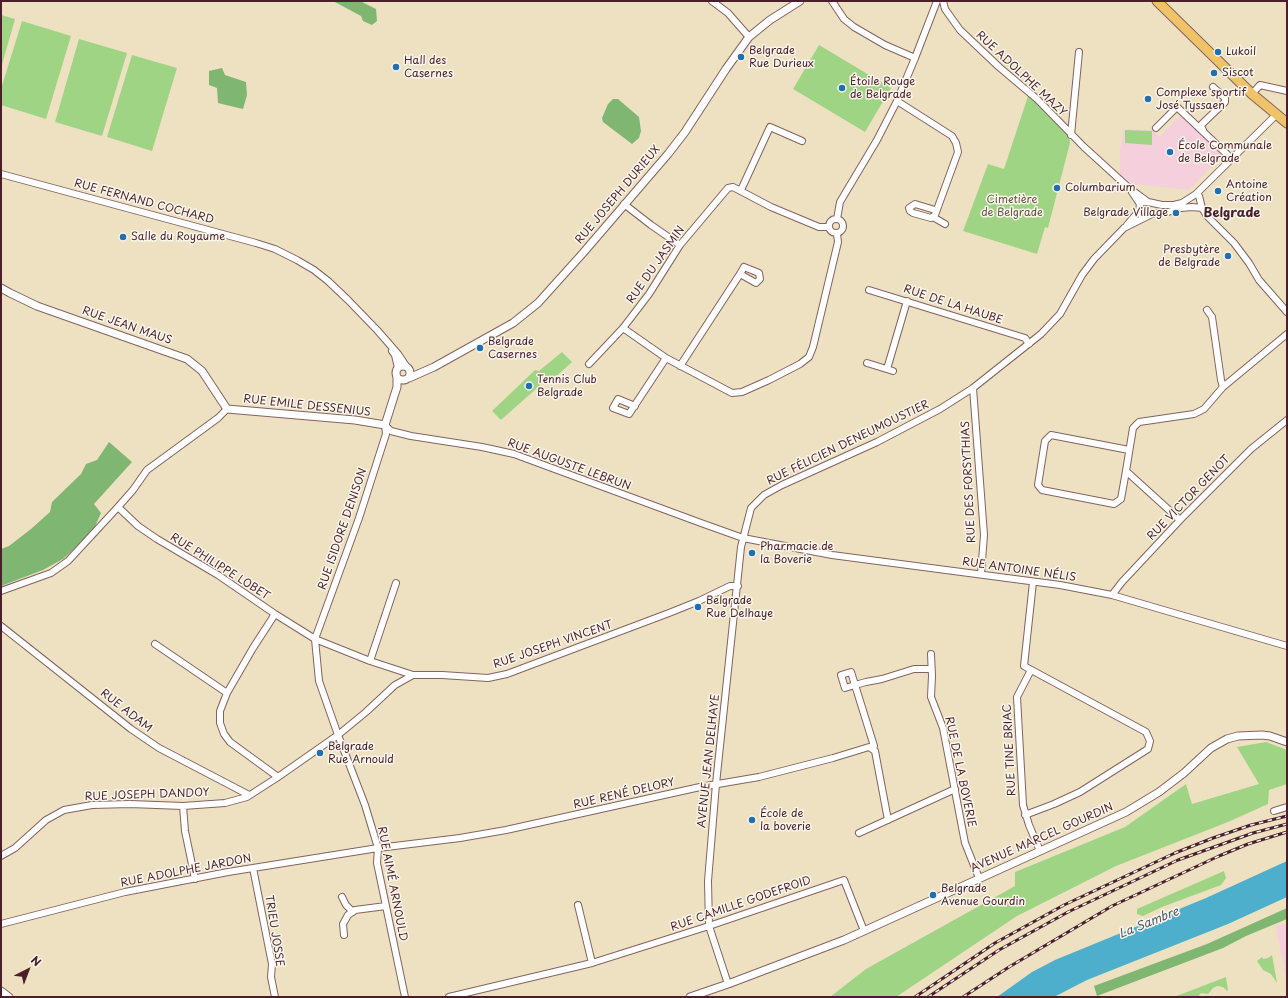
<!DOCTYPE html>
<html>
<head>
<meta charset="utf-8">
<style>
  body { margin:0 }
  #map { position:relative; width:1288px; height:998px; overflow:hidden; background:#eee1c1; font-family:"Playpen Sans",sans-serif }
  canvas { display:block }
  .frame { position:absolute; inset:0; border:2px solid #4a1f2b; pointer-events:none }
  .north { position:absolute; left:8px; top:950px; width:40px; height:40px; -webkit-text-stroke:3px #fbf7ec; paint-order:stroke; rotate:42deg; font-size:11px; font-weight:700; line-height:16px; text-align:center; color:#4a1f2b }
  .north::after { content:''; display:block; margin:auto; width:14px; height:18px; background:#4a1f2b; clip-path:polygon(50% 0,100% 100%,50% 72%,0 100%) }
</style>
</head>
<body>
<div id="map">
<canvas width="1288" height="998"></canvas>
<div class="frame"></div>
<div class="north">N</div>
</div>
<script>
const ctx = document.querySelector('canvas').getContext('2d');
ctx.lineJoin = 'round';
function paint(path, color) { ctx.fillStyle = color; ctx.fill(path, 'evenodd'); }
const shape = rows => new Path2D(rows.map(r => 'M' + r).join(''));
function trace(path, color, width, dash) { ctx.strokeStyle = color; ctx.lineWidth = width; ctx.lineCap = dash ? 'butt' : 'round'; ctx.setLineDash(dash || []); ctx.stroke(path); }
function write(font, color, halo, rows, align = 'center') {
  ctx.font = font + ' "Playpen Sans",sans-serif'; ctx.lineWidth = 3; ctx.setLineDash([]); ctx.textBaseline = 'middle'; ctx.strokeStyle = halo; ctx.fillStyle = color; for (const [text, x, y, turn = 0] of rows) {
    ctx.save(); ctx.translate(x, y); ctx.rotate((+turn || 0) * Math.PI / 180); ctx.textAlign = isNaN(turn) ? turn : align; if (halo) ctx.strokeText(text, 0, 0); ctx.fillText(text, 0, 0); ctx.restore();
  }
}
const built = shape([
  [1181,115,1223,154,1189,190,1133,184,1120,175,1120,149,1124,129,1152,130,1159,137],
  [1287,924,1287,984,1276,926]
]);
const green = shape([
  [1,15,15,19,1,68],
  [22,21,71,36,46,119,1,105,1,89],
  [79,39,127,53,102,136,55,122],
  [819,45,891,88,865,132,793,89],
  [132,55,177,68,152,151,107,137],
  [1028,96,1033,98,1069,136,1070,143,1048,228,1045,227,1037,254,963,231,988,164,1004,169],
  [1125,130,1152,131,1152,145,1125,143],
  [562,352,572,362,549,383,546,380,501,420,492,411,535,370,539,371],
  [1266,742,1287,750,1287,784,1269,790,1268,804,1228,822,1116,866,1017,916,896,997,830,997,866,969,1015,886,1015,872,1125,827,1186,784,1192,804,1259,784,1237,747],
  [1224,871,1226,878,1221,885,1162,907,1143,916,1137,914,1137,909],
  [1272,955,1277,983,1271,974,1263,970,1257,961,1262,957,1263,959,1268,958],
  [1226,977,1228,990,1227,991,1223,987,1217,986,1213,988,1208,994,1201,993,1198,997,1174,997]
]);
const forest = shape([
  [333,1,360,1,376,9,377,21,372,25,363,21,361,16],
  [222,68,225,75,246,82,247,95,243,109,218,103,217,88,209,85,209,71],
  [613,99,618,99,639,117,641,131,639,138,632,144,603,122,602,118,608,104],
  [109,442,132,462,94,504,101,513,93,531,63,559,43,570,1,586,1,549,9,546,31,529,50,512,52,502,81,474,86,464,97,460],
  [1287,908,1287,919,1246,936,1223,948,1097,996,1094,986,1207,944]
]);
const water = shape([
  [1287,861,1287,897,1228,924,1087,980,1054,997,997,997,1032,972,1055,960,1206,898]
]);
const stream = shape([
  [1202,997,1205,997]
]);
const minor = shape([
  [712,1,728,13,749,37],
  [832,1,844,19,854,27,885,45,915,58],
  [943,1,945,9,960,30,999,67,1037,99,1084,147,1129,188,1148,202],
  [1252,94,1260,85,1287,91],
  [897,101,952,136,956,143,958,152,935,215,931,218,913,213,910,211,909,208,915,204,935,210],
  [1156,128,1177,107,1232,159],
  [1203,130,1201,127,1202,124,1225,102,1225,98,1213,87],
  [1071,135,1079,52],
  [1,174,256,243,275,249,297,260,314,270,328,281,348,300,377,330,398,354,406,366],
  [741,190,770,127,802,141],
  [1196,194,1199,196,1202,208,1207,216,1234,243,1249,263,1259,280,1287,312],
  [624,204,651,225,680,245],
  [1140,204,1143,202,1148,202,1162,205,1174,205,1182,203,1196,194,1277,114],
  [1139,211,1141,215,1143,215,1168,212,1181,208,1192,207,1202,208],
  [933,217,945,224],
  '829 226a7 7 0 1 1 14 0a7 7 0 1 1-14 0Z',
  [837,219,840,202,877,140,897,101,915,58,937,1],
  [1127,225,1139,211,1140,204,1132,192],
  [744,267,759,273,760,279,756,283,740,274,744,267],
  [869,290,1025,338,1029,344],
  [1207,310,1212,317,1221,380,1223,387],
  [623,328,666,358,732,393,742,392,769,380,800,364,809,357,813,347,838,242,837,234],
  [392,351,395,355,398,368],
  [867,363,893,371],
  [589,364,623,328,649,294,680,245,728,188,733,187,771,207,819,227,829,227],
  [680,366,740,274],
  [887,369,907,301],
  [973,388,984,535,981,574],
  [635,406,618,399,613,408,629,414,666,358],
  [385,425,391,431,411,436,482,447,514,454,701,523,743,538,832,555,1060,585,1112,595,1287,646],
  [385,425,386,434,359,518,315,639,319,681,338,735,365,805,378,848,377,863,405,997],
  [1126,471,1121,499,1114,504,1042,490,1038,485,1045,441,1051,435,1129,450],
  [118,507,138,526,157,539,218,575,275,614,315,639,370,661,413,675],
  [1180,520,1126,471,1133,428,1139,422,1194,414,1204,409,1223,387,1287,334],
  [1,591,51,573,68,561,118,507,133,490,147,470,218,418,227,409],
  [1112,595,1122,582,1180,520,1251,449,1287,420],
  [275,614,253,648,227,693,220,711,220,723,224,734,230,742,278,777],
  [1,626,131,729,159,748,249,795],
  [155,644,227,693],
  [931,654,932,676,931,697,943,728,965,843,979,878],
  [370,661,396,583],
  [1031,670,1017,697,1023,805,1029,825,1040,851],
  [872,749,874,746,855,685,851,672,841,675,845,688,855,685,866,682,882,679,914,669,931,669],
  [872,749,875,751,888,820],
  [183,806,185,831,195,879],
  [1274,811,1287,807],
  [1025,815,1054,804,1080,792,1148,749,1150,741,1146,732,1024,666,1033,582],
  [859,833,955,789],
  [1,856,15,848,46,820,64,810,92,805,130,804,183,806,225,803,247,797,278,777,338,735,366,712,395,685,413,675,442,675,488,678,507,674,669,613,699,601,730,586,738,586],
  [253,868,272,964,271,977,275,997],
  [342,897,346,905,353,912],
  [578,905,592,963],
  [1,924,125,892,228,872,378,848,460,838,506,830,700,787,759,777,833,758,869,747,872,749],
  [344,935,343,924,348,915,355,910,386,906],
  [728,984,709,926,708,881,716,784,741,547,751,508,764,495,782,485,877,442,940,409,973,388,1041,334,1060,314,1082,275,1094,259,1124,228,1150,215],
  [449,997,592,963,709,926,844,880,864,931]
]);
const tertiary = shape([
  [1,288,10,293,37,306,187,359,202,371,227,409,355,420,385,425,397,387,397,377],
  '396 373a7 7 0 1 1 14 0a7 7 0 1 1-14 0Z',
  [409,378,434,367,513,323,538,303,583,253,668,154,685,132,726,69,749,37,770,20,800,1],
  [1,991,9,997],
  [690,997,728,984,844,940,1126,812,1159,792,1184,773,1211,748,1227,739,1238,736,1262,735,1270,736,1287,742]
]);
const primary = shape([
  [1157,1,1252,94,1287,123]
]);
const rail = shape([
  [915,997,995,943,1064,905,1175,853,1213,838,1251,825,1287,816],
  [928,997,999,950,1068,912,1178,860,1253,833,1287,824],
  [963,997,1009,967,1112,906,1219,856,1248,844,1287,832]
]);
const markers = [
  [1218,52,4,"#1f6fb2"],
  [741,57,4,"#1f6fb2"],
  [396,67,4,"#1f6fb2"],
  [1214,73,4,"#1f6fb2"],
  [842,88,4,"#1f6fb2"],
  [1148,99,4,"#1f6fb2"],
  [1170,152,4,"#1f6fb2"],
  [1057,188,4,"#1f6fb2"],
  [1218,191,4,"#1f6fb2"],
  [1176,213,4,"#1f6fb2"],
  [123,237,4,"#1f6fb2"],
  [1228,256,4,"#1f6fb2"],
  [480,348,4,"#1f6fb2"],
  [529,386,4,"#1f6fb2"],
  [752,553,4,"#1f6fb2"],
  [698,607,4,"#1f6fb2"],
  [320,753,4,"#1f6fb2"],
  [752,820,4,"#1f6fb2"],
  [933,895,4,"#1f6fb2"]
];
const poiNames = [
  ["Belgrade",749,51],
  ["Rue Durieux",749,64],
  ["Lukoil",1226,52],
  ["Hall des",404,61],
  ["Casernes",404,74],
  ["Siscot",1222,73],
  ["Étoile Rouge",850,82],
  ["de Belgrade",850,95],
  ["Complexe sportif",1156,93],
  ["José Tyssaen",1156,106],
  ["École Communale",1178,146],
  ["de Belgrade",1178,159],
  ["Antoine",1226,185],
  ["Création",1226,198],
  ["Columbarium",1065,188],
  ["Belgrade Village",1168,213,"right"],
  ["Salle du Royaume",131,237],
  ["Presbytère",1220,250,"right"],
  ["de Belgrade",1220,263,"right"],
  ["Belgrade",488,342],
  ["Casernes",488,355],
  ["Tennis Club",537,380],
  ["Belgrade",537,393],
  ["Pharmacie de",760,547],
  ["la Boverie",760,560],
  ["Belgrade",706,601],
  ["Rue Delhaye",706,614],
  ["Belgrade",328,747],
  ["Rue Arnould",328,760],
  ["École de",760,814],
  ["la boverie",760,827],
  ["Belgrade",941,889],
  ["Avenue Gourdin",941,902]
];
const streetNames = [
  ["RUE ADOLPHE MAZY",1021,74,43],
  ["RUE JOSEPH DURIEUX",618,195,-50],
  ["RUE FERNAND COCHARD",144,202,15],
  ["RUE DU JASMIN",656,265,-55],
  ["RUE DE LA HAUBE",953,305,18],
  ["RUE JEAN MAUS",127,326,19],
  ["RUE EMILE DESSENIUS",307,406,6],
  ["RUE FÉLICIEN DENEUMOUSTIER",848,443,-26],
  ["RUE AUGUSTE LEBRUN",569,465,20],
  ["RUE DES FORSYTHIAS",969,482,-93],
  ["RUE VICTOR GENOT",1189,498,-46],
  ["RUE ISIDORE DENISON",343,529,-71],
  ["RUE PHILIPPE LOBET",220,567,32],
  ["RUE ANTOINE NÉLIS",1019,570,8],
  ["RUE JOSEPH VINCENT",553,645,-19],
  ["RUE ADAM",126,711,38],
  ["RUE TINE BRIAC",1010,750,-93],
  ["AVENUE JEAN DELHAYE",709,761,-84],
  ["RUE DE LA BOVERIE",960,772,78],
  ["RUE RENÉ DELORY",624,794,-13],
  ["RUE JOSEPH DANDOY",147,795,-2],
  ["AVENUE MARCEL GOURDIN",1042,838,-24],
  ["RUE ADOLPHE JARDON",186,871,-11],
  ["RUE AIMÉ ARNOULD",392,884,79],
  ["RUE CAMILLE GODEFROID",741,904,-19],
  ["TRIEU JOSSE",274,931,81]
];
const parkNames = [
  ["Cimetière",1012,200],
  ["de Belgrade",1012,213]
];
const waterNames = [
  ["La Sambre",1149,923,-22]
];
const quarterNames = [
  ["Belgrade",1232,213]
];
paint(built, '#f5cfdb');
paint(green, '#9fd485');
paint(forest, '#7fb672');
paint(water, '#4eafcd');
trace(stream, '#4eafcd', 1.5);
trace(minor, '#836360', 8);
trace(tertiary, '#836360', 9);
trace(primary, '#836360', 11);
trace(minor, '#fff', 6);
trace(tertiary, '#fff', 7);
trace(primary, '#f1c369', 9);
trace(rail, '#4a1f2b', 3);
trace(rail, '#fbf7ec', 1.5, [4.5]);
for (const [x, y, r, color] of markers) { const dot = new Path2D(); dot.arc(x, y, r, 0, 2 * Math.PI); ctx.fillStyle = color; ctx.fill(dot); trace(dot, '#fbf7ec', 1.5); }
write('11px', '#4a1f2b', '#fbf7ec', poiNames, 'left');
write('11px', '#4a1f2b', '#fbf7ec', streetNames);
write('11px', '#645546', '#fbf7ec', parkNames);
write('italic 12px', '#4c596c', '#fbf7ec', waterNames);
write('bold 13px', '#4a1f2b', '#fbf7ec', quarterNames);
</script>
</body>
</html>
